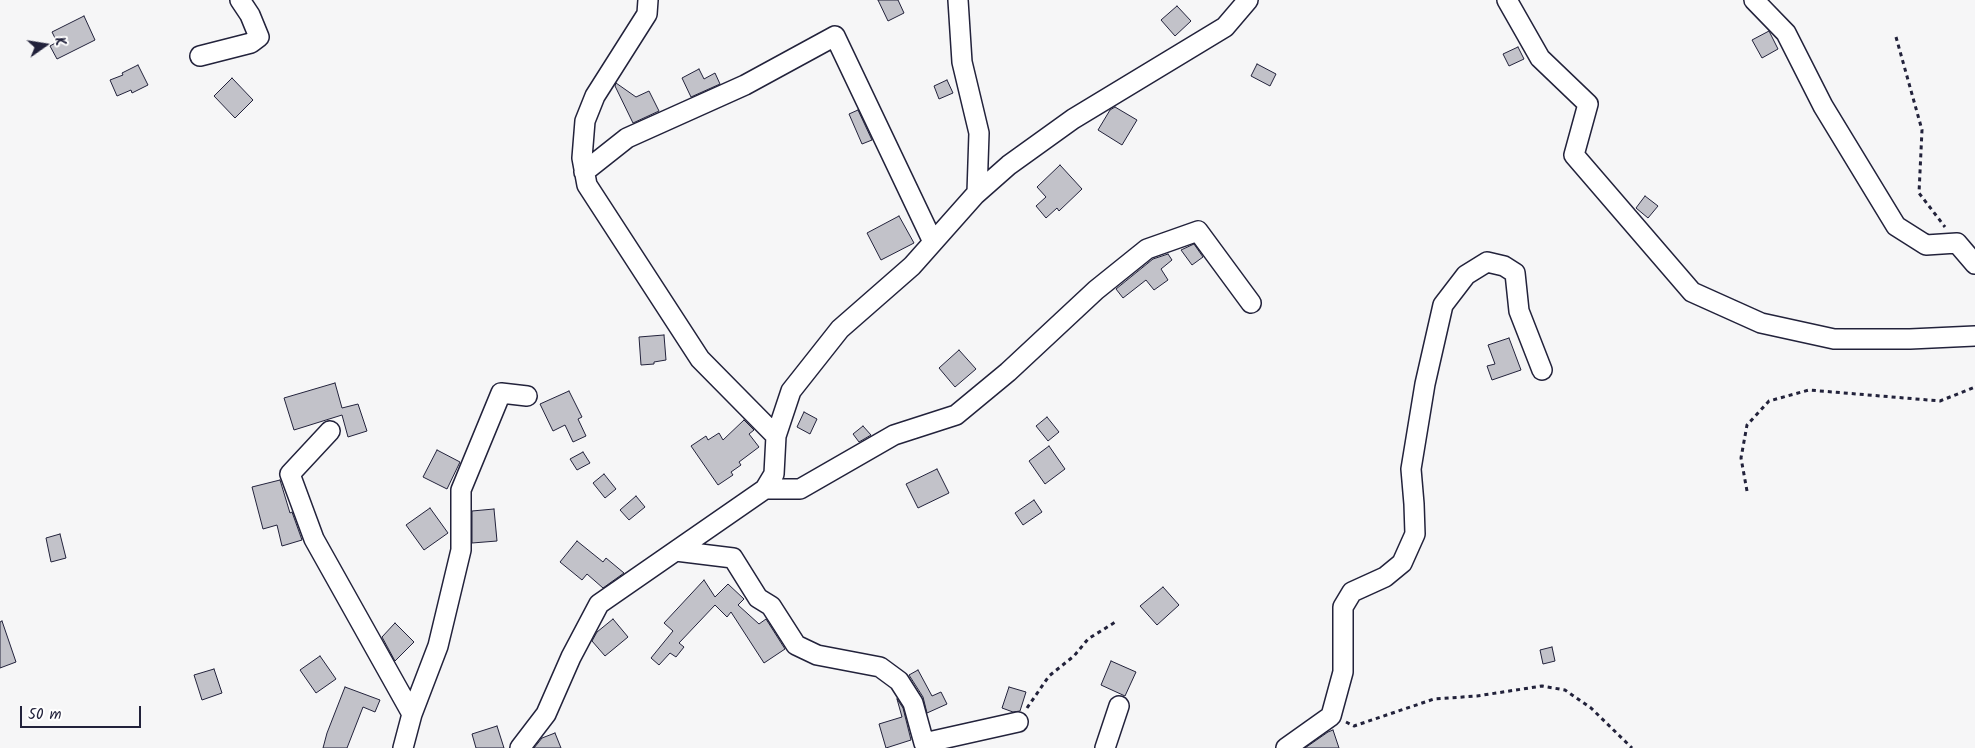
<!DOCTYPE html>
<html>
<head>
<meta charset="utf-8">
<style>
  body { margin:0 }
  #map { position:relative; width:1975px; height:748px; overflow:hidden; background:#f6f6f7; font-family:Kalam,sans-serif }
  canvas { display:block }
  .north { position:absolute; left:20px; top:20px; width:50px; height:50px; -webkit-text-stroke:4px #fff; paint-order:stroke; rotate:77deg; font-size:14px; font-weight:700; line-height:20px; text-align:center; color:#22223b }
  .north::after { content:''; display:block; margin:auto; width:18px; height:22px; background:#22223b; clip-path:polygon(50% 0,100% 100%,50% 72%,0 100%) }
  .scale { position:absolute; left:20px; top:706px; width:121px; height:22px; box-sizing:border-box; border:2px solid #22223b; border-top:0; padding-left:6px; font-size:15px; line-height:18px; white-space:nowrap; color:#22223b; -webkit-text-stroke:4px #fff; paint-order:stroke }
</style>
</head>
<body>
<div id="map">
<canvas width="1975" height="748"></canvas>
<div class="north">K</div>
<div class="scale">50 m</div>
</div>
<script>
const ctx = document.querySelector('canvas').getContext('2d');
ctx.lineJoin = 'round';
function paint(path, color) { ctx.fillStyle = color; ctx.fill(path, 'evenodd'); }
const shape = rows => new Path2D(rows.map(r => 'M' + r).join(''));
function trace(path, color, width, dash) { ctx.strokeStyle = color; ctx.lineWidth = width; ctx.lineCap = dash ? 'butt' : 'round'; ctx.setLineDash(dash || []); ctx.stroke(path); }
const building = shape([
  [878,0,898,0,904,13,888,21,878,0],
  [1177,6,1191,21,1175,36,1161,20,1177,6],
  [84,16,95,40,57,59,50,46,57,42,52,32,84,16],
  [1769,31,1778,49,1762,58,1752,40,1769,31],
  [1518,47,1524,59,1509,66,1503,54,1518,47],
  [1257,64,1276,74,1270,86,1251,76,1257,64],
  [138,65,148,85,132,93,131,90,117,96,110,80,123,75,122,73,138,65],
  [699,69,704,79,715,73,720,84,691,97,682,78,699,69],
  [232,78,253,100,235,118,214,96,232,78],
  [947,80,953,93,939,99,934,86,947,80],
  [616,83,636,97,649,91,659,111,633,123,615,86,616,83],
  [1115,107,1137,120,1122,145,1098,130,1110,110,1115,107],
  [858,110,872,140,862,144,849,114,858,110],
  [1060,165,1082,189,1059,211,1057,208,1046,218,1036,206,1046,197,1037,187,1060,165],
  [1645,196,1658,206,1648,218,1636,208,1645,196],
  [899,216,914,243,881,260,867,233,899,216],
  [1194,244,1203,257,1192,265,1181,250,1194,244],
  [1168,254,1172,260,1161,269,1168,280,1154,290,1146,280,1123,298,1116,289,1153,259,1168,254],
  [664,335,666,360,654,362,654,364,641,365,639,337,664,335],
  [1509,338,1521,370,1492,380,1487,366,1495,364,1488,345,1509,338],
  [959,350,976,369,955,387,939,368,959,350],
  [335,383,342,408,358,404,367,431,348,437,342,415,294,430,284,398,335,383],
  [569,391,582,417,578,419,586,436,573,442,565,425,553,431,540,404,569,391],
  [804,412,817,419,810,434,797,427,804,412],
  [1047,417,1059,432,1048,441,1036,426,1047,417],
  [744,420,754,430,749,434,759,447,739,462,741,465,731,472,733,475,718,485,691,446,706,436,708,440,719,433,723,440,744,420],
  [863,426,871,435,859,442,853,434,863,426],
  [1049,446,1065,469,1045,484,1029,461,1049,446],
  [437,450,460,462,447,489,423,477,437,450],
  [583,452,590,463,577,470,570,459,583,452],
  [937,469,949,493,918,508,906,484,937,469],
  [604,474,616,489,605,498,593,483,604,474],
  [280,480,290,513,292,512,302,540,282,546,277,525,263,529,252,487,280,480],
  [636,496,645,507,629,520,620,510,636,496],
  [1034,500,1042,512,1023,525,1015,513,1034,500],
  [430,508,448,533,424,550,406,525,430,508],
  [494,509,497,541,472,543,472,511,494,509],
  [60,534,66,558,51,562,46,538,60,534],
  [577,541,603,562,606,558,624,573,603,588,587,574,582,580,560,562,577,541],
  [704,580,715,597,728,584,744,599,738,605,759,624,766,619,785,649,764,663,731,612,727,617,715,605,679,643,684,647,676,657,670,653,659,665,651,658,673,631,664,623,704,580],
  [1163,587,1179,605,1157,625,1140,606,1163,587],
  [613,619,628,637,605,656,592,641,597,632,613,619],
  [2,621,16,662,0,668,0,622,2,621],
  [395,623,414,642,395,661,382,637,395,623],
  [1552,647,1555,661,1543,664,1540,650,1552,647],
  [320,656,336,679,316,693,300,670,320,656],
  [1111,661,1136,672,1125,696,1101,685,1111,661],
  [214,669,222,693,202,700,194,675,214,669],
  [918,670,932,696,941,692,947,704,927,713,923,697,909,675,918,670],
  [345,687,380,700,375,712,363,707,347,748,323,748,327,733,345,687],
  [1009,687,1026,692,1020,711,1013,712,1002,708,1009,687],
  [897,699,903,708,911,740,886,748,879,724,902,717,897,699],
  [497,726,504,748,476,748,472,734,497,726],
  [1333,730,1339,748,1305,748,1328,732,1333,730],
  [555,733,561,748,534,748,542,738,555,733]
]);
const path = shape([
  [1896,37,1922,130,1919,193,1945,227],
  [1747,491,1741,458,1747,425,1769,401,1809,390,1940,401,1975,387],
  [1027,708,1049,676,1074,656,1088,639,1117,621],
  [1346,722,1354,726,1434,699,1477,696,1542,686,1565,690,1591,708,1632,748]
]);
const minor = shape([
  [648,0,647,14,595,96,585,121,582,158,587,185,700,359,776,436],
  [958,0,962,62,979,133,977,193],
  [1507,0,1540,58,1588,104,1574,155,1692,292,1761,323,1834,339,1910,339,1975,336],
  [1754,0,1786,33,1823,106,1896,226,1926,245,1957,243,1975,264],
  [200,56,251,43,259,37,250,15,240,0],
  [584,172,627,138,745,85,835,36,933,242],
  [330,431,290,474,314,539,412,714],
  [765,489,800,489,894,435,956,415,1008,372,1096,290,1147,249,1198,231,1251,303],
  [676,551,733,558,758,598,771,606,796,645,817,655,880,667,899,681,913,703,924,743,1018,722],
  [403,748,412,714,438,646,461,550,461,490,501,393,527,396],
  [520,748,546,714,571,657,599,604,765,489,774,474,776,436,791,391,840,329,912,266,975,195,1009,165,1073,119,1225,27,1248,0],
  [1105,748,1119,706],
  [1286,748,1331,716,1343,672,1343,607,1352,592,1385,577,1402,563,1415,534,1414,504,1411,469,1425,384,1443,305,1466,275,1487,262,1504,266,1515,273,1519,311,1542,370]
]);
paint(building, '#c2c2c9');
trace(building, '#22223b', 1);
trace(minor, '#22223b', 22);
trace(path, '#22223b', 3, [4, 4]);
trace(minor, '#fff', 19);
</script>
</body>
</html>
